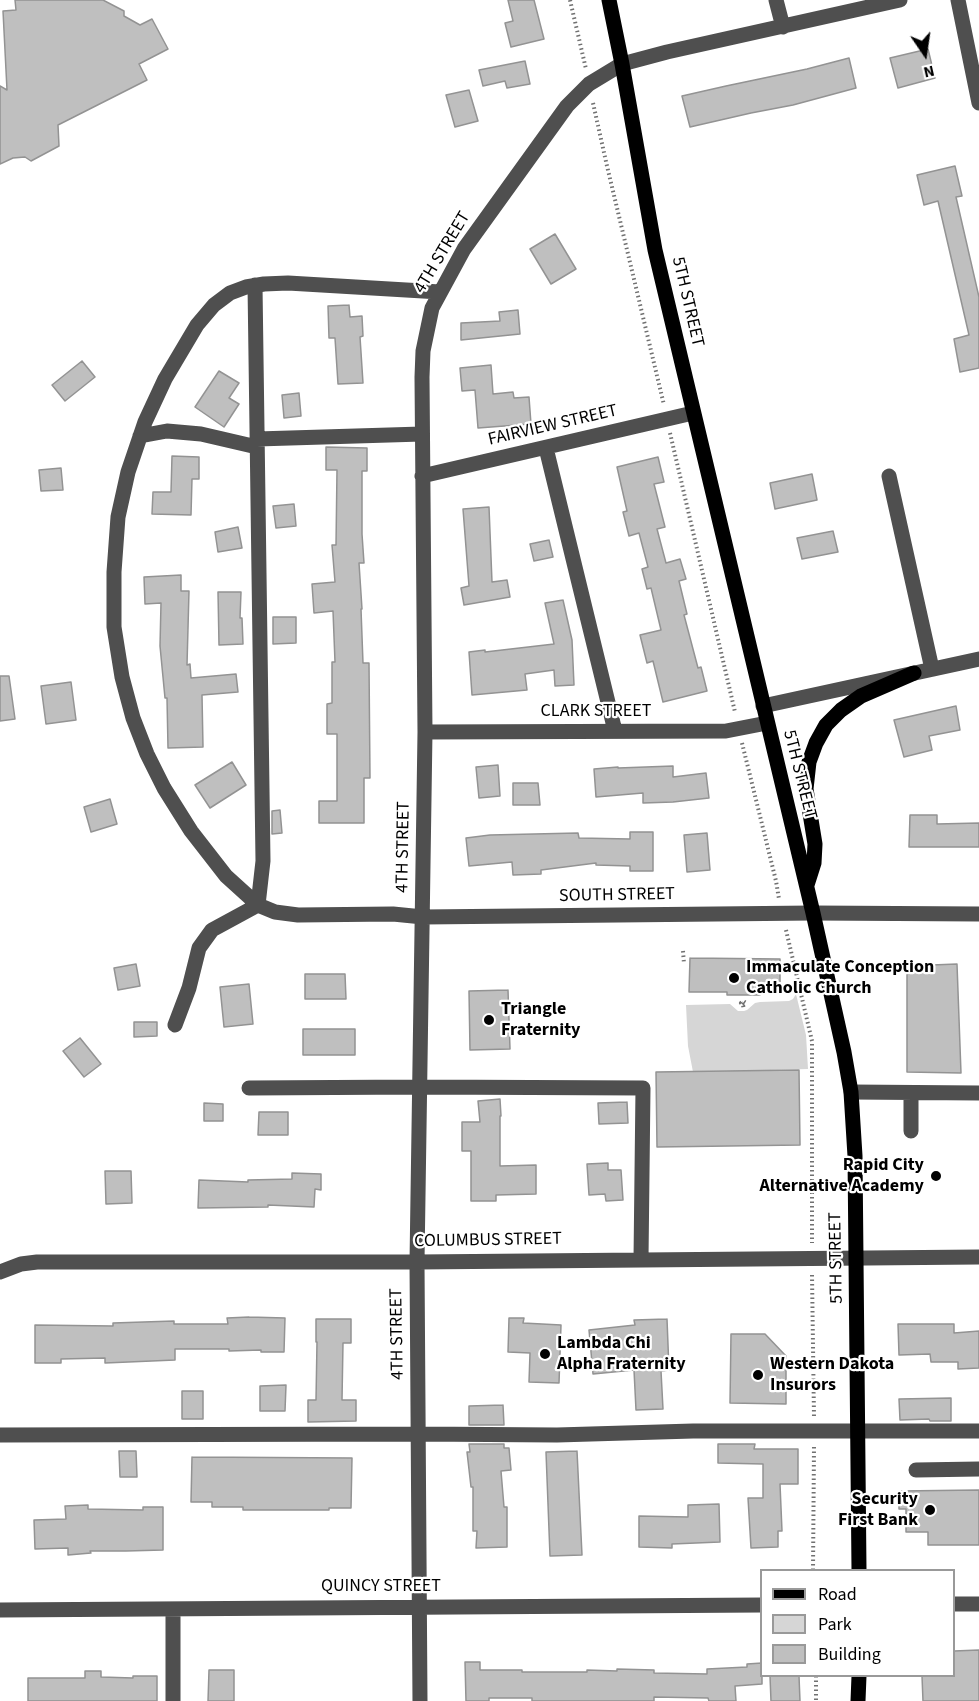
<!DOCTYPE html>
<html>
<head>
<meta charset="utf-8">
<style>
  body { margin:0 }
  #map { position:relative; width:979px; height:1701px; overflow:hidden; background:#fff; font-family:"Source Sans 3",sans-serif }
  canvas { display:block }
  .legend { position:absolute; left:760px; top:1569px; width:195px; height:108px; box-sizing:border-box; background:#fff; border:2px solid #999; margin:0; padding:8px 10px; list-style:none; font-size:18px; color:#000 }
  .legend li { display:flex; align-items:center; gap:12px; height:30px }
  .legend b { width:30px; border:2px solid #999 }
  .north { position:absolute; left:895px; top:24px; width:60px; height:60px; -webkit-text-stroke:4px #fff; paint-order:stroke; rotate:167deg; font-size:16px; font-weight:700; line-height:24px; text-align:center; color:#000 }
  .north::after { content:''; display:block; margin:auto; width:21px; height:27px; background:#000; clip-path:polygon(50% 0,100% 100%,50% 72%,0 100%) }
</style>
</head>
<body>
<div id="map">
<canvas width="979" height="1701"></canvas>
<ul class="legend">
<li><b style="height:8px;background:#000"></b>Road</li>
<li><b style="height:16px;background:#d6d6d6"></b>Park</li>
<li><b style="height:16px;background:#bfbfbf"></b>Building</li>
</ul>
<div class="north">N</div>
</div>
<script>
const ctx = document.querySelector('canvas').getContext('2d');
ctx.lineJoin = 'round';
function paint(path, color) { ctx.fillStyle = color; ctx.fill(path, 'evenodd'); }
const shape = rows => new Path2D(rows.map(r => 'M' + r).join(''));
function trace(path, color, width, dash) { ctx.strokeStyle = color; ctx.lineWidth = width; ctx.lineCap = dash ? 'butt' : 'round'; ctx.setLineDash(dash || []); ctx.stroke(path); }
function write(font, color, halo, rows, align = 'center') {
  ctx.font = font + ' "Source Sans 3",sans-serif'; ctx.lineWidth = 4.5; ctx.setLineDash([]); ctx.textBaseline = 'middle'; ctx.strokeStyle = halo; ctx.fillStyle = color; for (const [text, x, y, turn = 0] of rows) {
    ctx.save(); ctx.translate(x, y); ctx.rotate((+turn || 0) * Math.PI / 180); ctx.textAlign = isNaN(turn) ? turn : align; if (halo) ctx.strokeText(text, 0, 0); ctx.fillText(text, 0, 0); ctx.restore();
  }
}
const green = shape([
  [796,994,806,1035,808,1069,693,1072,688,1046,686,1005,730,1004,738,1011,744,1011,747,1010,755,1003,760,1002,789,1001,793,999]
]);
const building = shape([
  [15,0,103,0,124,11,124,16,140,25,152,19,168,49,139,64,147,80,58,125,59,146,31,161,25,157,13,158,0,164,0,86,7,90,3,11,16,10,15,0],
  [508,0,534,0,544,39,511,47,505,23,513,21,508,0],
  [928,49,935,78,898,88,890,58,928,49],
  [849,58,856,88,793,105,751,113,690,127,682,96,726,86,807,69,849,58],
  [525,61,530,84,507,88,505,81,483,86,479,70,525,61],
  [469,90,478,121,455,127,446,95,469,90],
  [955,166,962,196,956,197,979,297,979,368,960,372,954,339,969,335,938,201,924,205,917,175,955,166],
  [555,234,576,269,551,284,530,249,555,234],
  [349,305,350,317,362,316,363,336,360,337,363,383,338,384,335,338,329,338,328,306,349,305],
  [518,310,520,334,461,340,461,323,500,321,499,312,518,310],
  [82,361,95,377,65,401,52,385,82,361],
  [491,365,493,394,513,392,514,398,529,397,531,424,478,428,475,390,462,391,460,368,491,365],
  [219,371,239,383,229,398,239,404,224,427,195,407,219,371],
  [299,393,301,416,284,418,282,395,299,393],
  [326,447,367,448,367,471,362,471,362,534,364,563,359,563,362,609,361,609,363,663,369,663,370,778,364,778,364,823,319,823,319,801,337,801,337,734,327,734,327,704,332,703,332,662,335,662,333,611,314,613,312,584,335,582,332,545,336,545,337,470,326,470,326,447],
  [172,456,199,457,199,479,192,479,191,515,152,514,153,492,171,492,172,456],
  [658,457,664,482,654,484,665,527,657,529,666,563,680,559,686,579,679,581,687,614,684,615,698,668,701,667,707,691,663,702,653,661,647,663,640,635,661,630,651,588,647,589,642,569,648,567,639,533,629,536,623,512,627,511,617,467,658,457],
  [61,468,63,490,41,491,39,470,61,468],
  [812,474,817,500,775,509,770,483,812,474],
  [294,504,296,526,276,528,273,506,294,504],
  [489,507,492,582,507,580,510,597,464,605,461,588,469,586,463,509,489,507],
  [238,527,242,548,218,552,215,532,238,527],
  [833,531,838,552,802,559,797,538,833,531],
  [549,540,553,557,534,561,530,544,549,540],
  [181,575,181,591,189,591,187,665,190,664,191,678,236,674,238,692,202,695,203,747,168,748,167,698,165,698,160,646,161,603,145,604,144,577,181,575],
  [218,592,241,592,240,618,242,618,243,644,219,645,218,592],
  [563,600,572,640,574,685,555,686,554,670,525,674,527,690,472,695,469,652,485,650,485,652,554,644,545,603,563,600],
  [273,617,296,617,296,643,273,644,273,617],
  [0,676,9,676,15,719,0,721,0,676],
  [71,682,76,720,46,724,41,686,71,682],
  [956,706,960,730,929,736,932,750,904,757,894,720,956,706],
  [232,762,246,785,210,808,195,785,232,762],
  [498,765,500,796,479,798,476,767,498,765],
  [673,766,673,777,706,773,709,798,673,802,643,803,643,793,596,797,594,769,618,767,618,768,673,766],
  [513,783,538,783,540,805,513,805,513,783],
  [110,799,117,824,91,832,84,807,110,799],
  [280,810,282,833,272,834,272,811,280,810],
  [910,815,937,815,937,824,979,823,979,847,909,847,910,815],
  [630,832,653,832,653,871,630,871,630,866,596,865,596,863,541,870,541,874,513,875,512,862,469,866,466,838,490,835,578,833,579,838,630,839,630,832],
  [707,833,710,870,687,872,684,835,707,833],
  [690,958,780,959,780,992,760,992,760,995,727,995,727,992,689,992,690,958],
  [136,964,140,986,118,990,114,968,136,964],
  [957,964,961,1073,907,1072,907,966,957,964],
  [305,974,345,974,346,999,305,999,305,974],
  [249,984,253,1024,224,1027,220,987,249,984],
  [508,990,510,1049,470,1050,469,991,508,990],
  [134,1022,157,1022,157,1036,134,1037,134,1022],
  [303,1029,355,1029,355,1055,303,1055,303,1029],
  [80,1038,101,1064,84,1077,63,1051,80,1038],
  [799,1070,800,1145,657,1147,656,1072,799,1070],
  [500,1099,501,1116,500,1116,500,1166,536,1165,536,1194,496,1195,496,1201,471,1201,471,1151,462,1151,462,1122,480,1122,478,1101,500,1099],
  [627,1102,628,1123,599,1124,598,1103,627,1102],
  [204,1103,223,1104,223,1121,204,1121,204,1103],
  [259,1112,288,1112,288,1135,258,1135,259,1112],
  [608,1163,608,1170,621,1170,623,1200,606,1201,605,1194,589,1195,587,1164,608,1163],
  [105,1171,131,1171,132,1203,106,1204,105,1171],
  [292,1173,321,1174,321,1190,315,1189,314,1207,268,1205,268,1207,198,1208,199,1180,248,1182,248,1180,292,1179,292,1173],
  [249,1317,285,1318,284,1352,261,1352,261,1350,229,1351,229,1349,175,1349,175,1360,105,1363,105,1358,61,1359,61,1363,35,1363,35,1325,113,1326,113,1323,174,1321,174,1324,228,1324,227,1318,249,1317],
  [509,1318,524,1318,523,1323,561,1325,559,1383,529,1382,530,1353,508,1352,509,1318],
  [316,1319,351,1319,351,1343,343,1343,342,1400,356,1400,356,1421,308,1422,308,1400,316,1400,317,1342,316,1342,316,1319],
  [667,1319,669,1370,661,1371,663,1409,636,1410,634,1370,593,1374,589,1330,635,1325,634,1320,667,1319],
  [898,1324,954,1324,954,1333,979,1331,979,1368,958,1369,958,1362,931,1362,930,1354,899,1355,898,1324],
  [731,1334,765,1334,786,1356,786,1404,730,1403,731,1334],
  [286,1385,285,1411,260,1411,260,1386,286,1385],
  [182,1391,203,1391,203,1419,182,1419,182,1391],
  [951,1398,951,1421,930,1421,929,1419,900,1420,899,1399,951,1398],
  [503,1405,504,1425,469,1425,469,1406,503,1405],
  [469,1444,504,1444,504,1448,509,1448,511,1470,501,1471,504,1507,507,1507,507,1547,476,1548,477,1531,473,1531,473,1487,471,1487,467,1452,470,1452,469,1444],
  [718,1444,755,1444,754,1449,798,1449,798,1484,780,1484,782,1531,778,1531,778,1547,751,1548,748,1498,763,1498,763,1464,718,1463,718,1444],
  [119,1451,136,1451,137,1477,120,1477,119,1451],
  [577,1451,582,1555,550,1556,546,1452,577,1451],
  [192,1457,352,1458,351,1508,329,1508,329,1510,243,1510,243,1507,212,1507,212,1502,191,1502,192,1457],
  [979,1490,979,1545,928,1545,928,1532,906,1532,906,1509,899,1509,899,1491,979,1490],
  [719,1504,720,1542,672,1544,672,1548,639,1547,639,1516,688,1517,688,1505,719,1504],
  [88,1505,88,1509,143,1510,143,1507,163,1507,163,1550,126,1551,90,1551,91,1553,68,1555,68,1548,35,1549,34,1520,66,1519,65,1506,88,1505],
  [979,1650,979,1701,923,1701,922,1676,954,1676,954,1651,979,1650],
  [465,1662,480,1662,480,1670,522,1670,522,1672,587,1672,587,1670,617,1671,617,1669,654,1670,654,1673,707,1674,707,1669,747,1667,747,1664,762,1663,762,1684,735,1686,736,1701,709,1701,708,1698,654,1697,654,1701,532,1701,532,1698,489,1698,489,1701,466,1701,465,1662],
  [209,1670,234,1670,234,1701,208,1701,209,1670],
  [85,1671,101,1671,101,1677,133,1678,133,1676,157,1676,157,1701,28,1701,28,1678,85,1678,85,1671],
  [770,1676,799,1676,800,1701,771,1701,770,1676]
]);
const path = shape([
  [570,0,586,69],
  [593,103,607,166,664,405],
  [670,433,735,712],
  [742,743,776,881,779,899],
  [786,930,812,1041,812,1243],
  [683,951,684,964],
  [743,1005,746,1003,743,1001,741,1003,743,1005,744,1010],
  [812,1275,814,1417],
  [813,1570,814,1446],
  [816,1676,816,1701]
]);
const minor = shape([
  [776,0,783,27],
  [958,0,979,103],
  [255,285,263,861,258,905],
  [440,292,288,283,264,284,246,287,230,293,214,305,197,325,165,379,145,422,128,472,118,517,114,572,114,627,122,677,133,718,147,754,164,788,191,831,226,876,258,905,275,912,298,915,393,914,423,917,813,913,979,914],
  [140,436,167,431,201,434,257,447],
  [257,439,422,434],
  [546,448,615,731],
  [422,476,693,413],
  [889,476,932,669],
  [763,706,979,659],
  [425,732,726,731,767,723],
  [175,1025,189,988,199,948,212,930,258,905],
  [249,1088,419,1087,643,1088,641,1259],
  [851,1092,979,1093],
  [911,1093,911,1131],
  [0,1272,21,1264,37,1262,417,1262,979,1257],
  [0,1435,419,1434,557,1435,693,1431,979,1431],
  [916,1470,979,1469],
  [954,1604,979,1604],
  [173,1609,173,1701],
  [0,1610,762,1605],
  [420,1701,417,1262,425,732,422,377,423,351,432,308,464,249,567,106,589,84,622,64,667,52,900,0]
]);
const major = shape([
  [609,0,622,64,655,250,813,913,844,1052,851,1092,855,1156,859,1570],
  [807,885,814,863,815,844,806,789,809,762,816,743,826,725,841,710,861,696,914,673],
  [858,1701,859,1676]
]);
const markers = [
  [734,978,6,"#000"],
  [489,1020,6,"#000"],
  [936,1176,6,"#000"],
  [545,1354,6,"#000"],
  [758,1375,6,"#000"],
  [930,1510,6,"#000"]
];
const streetNames = [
  ["4TH STREET",443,253,-59],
  ["5TH STREET",687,302,77],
  ["FAIRVIEW STREET",553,426,-13],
  ["CLARK STREET",596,712],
  ["5TH STREET",799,775,76],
  ["4TH STREET",404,847,-89],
  ["SOUTH STREET",617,896,-1],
  ["COLUMBUS STREET",488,1241,-1],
  ["5TH STREET",837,1258,-91],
  ["4TH STREET",398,1334,-91],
  ["QUINCY STREET",381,1587]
];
const poiNames = [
  ["Immaculate Conception",746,968],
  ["Catholic Church",746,989],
  ["Triangle",501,1010],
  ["Fraternity",501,1031],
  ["Rapid City",924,1166,"right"],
  ["Alternative Academy",924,1187,"right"],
  ["Lambda Chi",557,1344],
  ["Alpha Fraternity",557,1365],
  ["Western Dakota",770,1365],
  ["Insurors",770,1386],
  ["Security",918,1500,"right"],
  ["First Bank",918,1521,"right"]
];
paint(green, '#d6d6d6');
paint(building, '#bfbfbf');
trace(building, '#939393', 1.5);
trace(path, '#717171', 4, [1.5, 3]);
trace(minor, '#4f4f4f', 15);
trace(major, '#000', 15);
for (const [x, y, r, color] of markers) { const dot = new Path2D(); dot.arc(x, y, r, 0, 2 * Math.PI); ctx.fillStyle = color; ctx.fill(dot); trace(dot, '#fff', 2); }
write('18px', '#000', '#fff', streetNames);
write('bold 18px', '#000', '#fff', poiNames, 'left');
</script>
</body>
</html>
